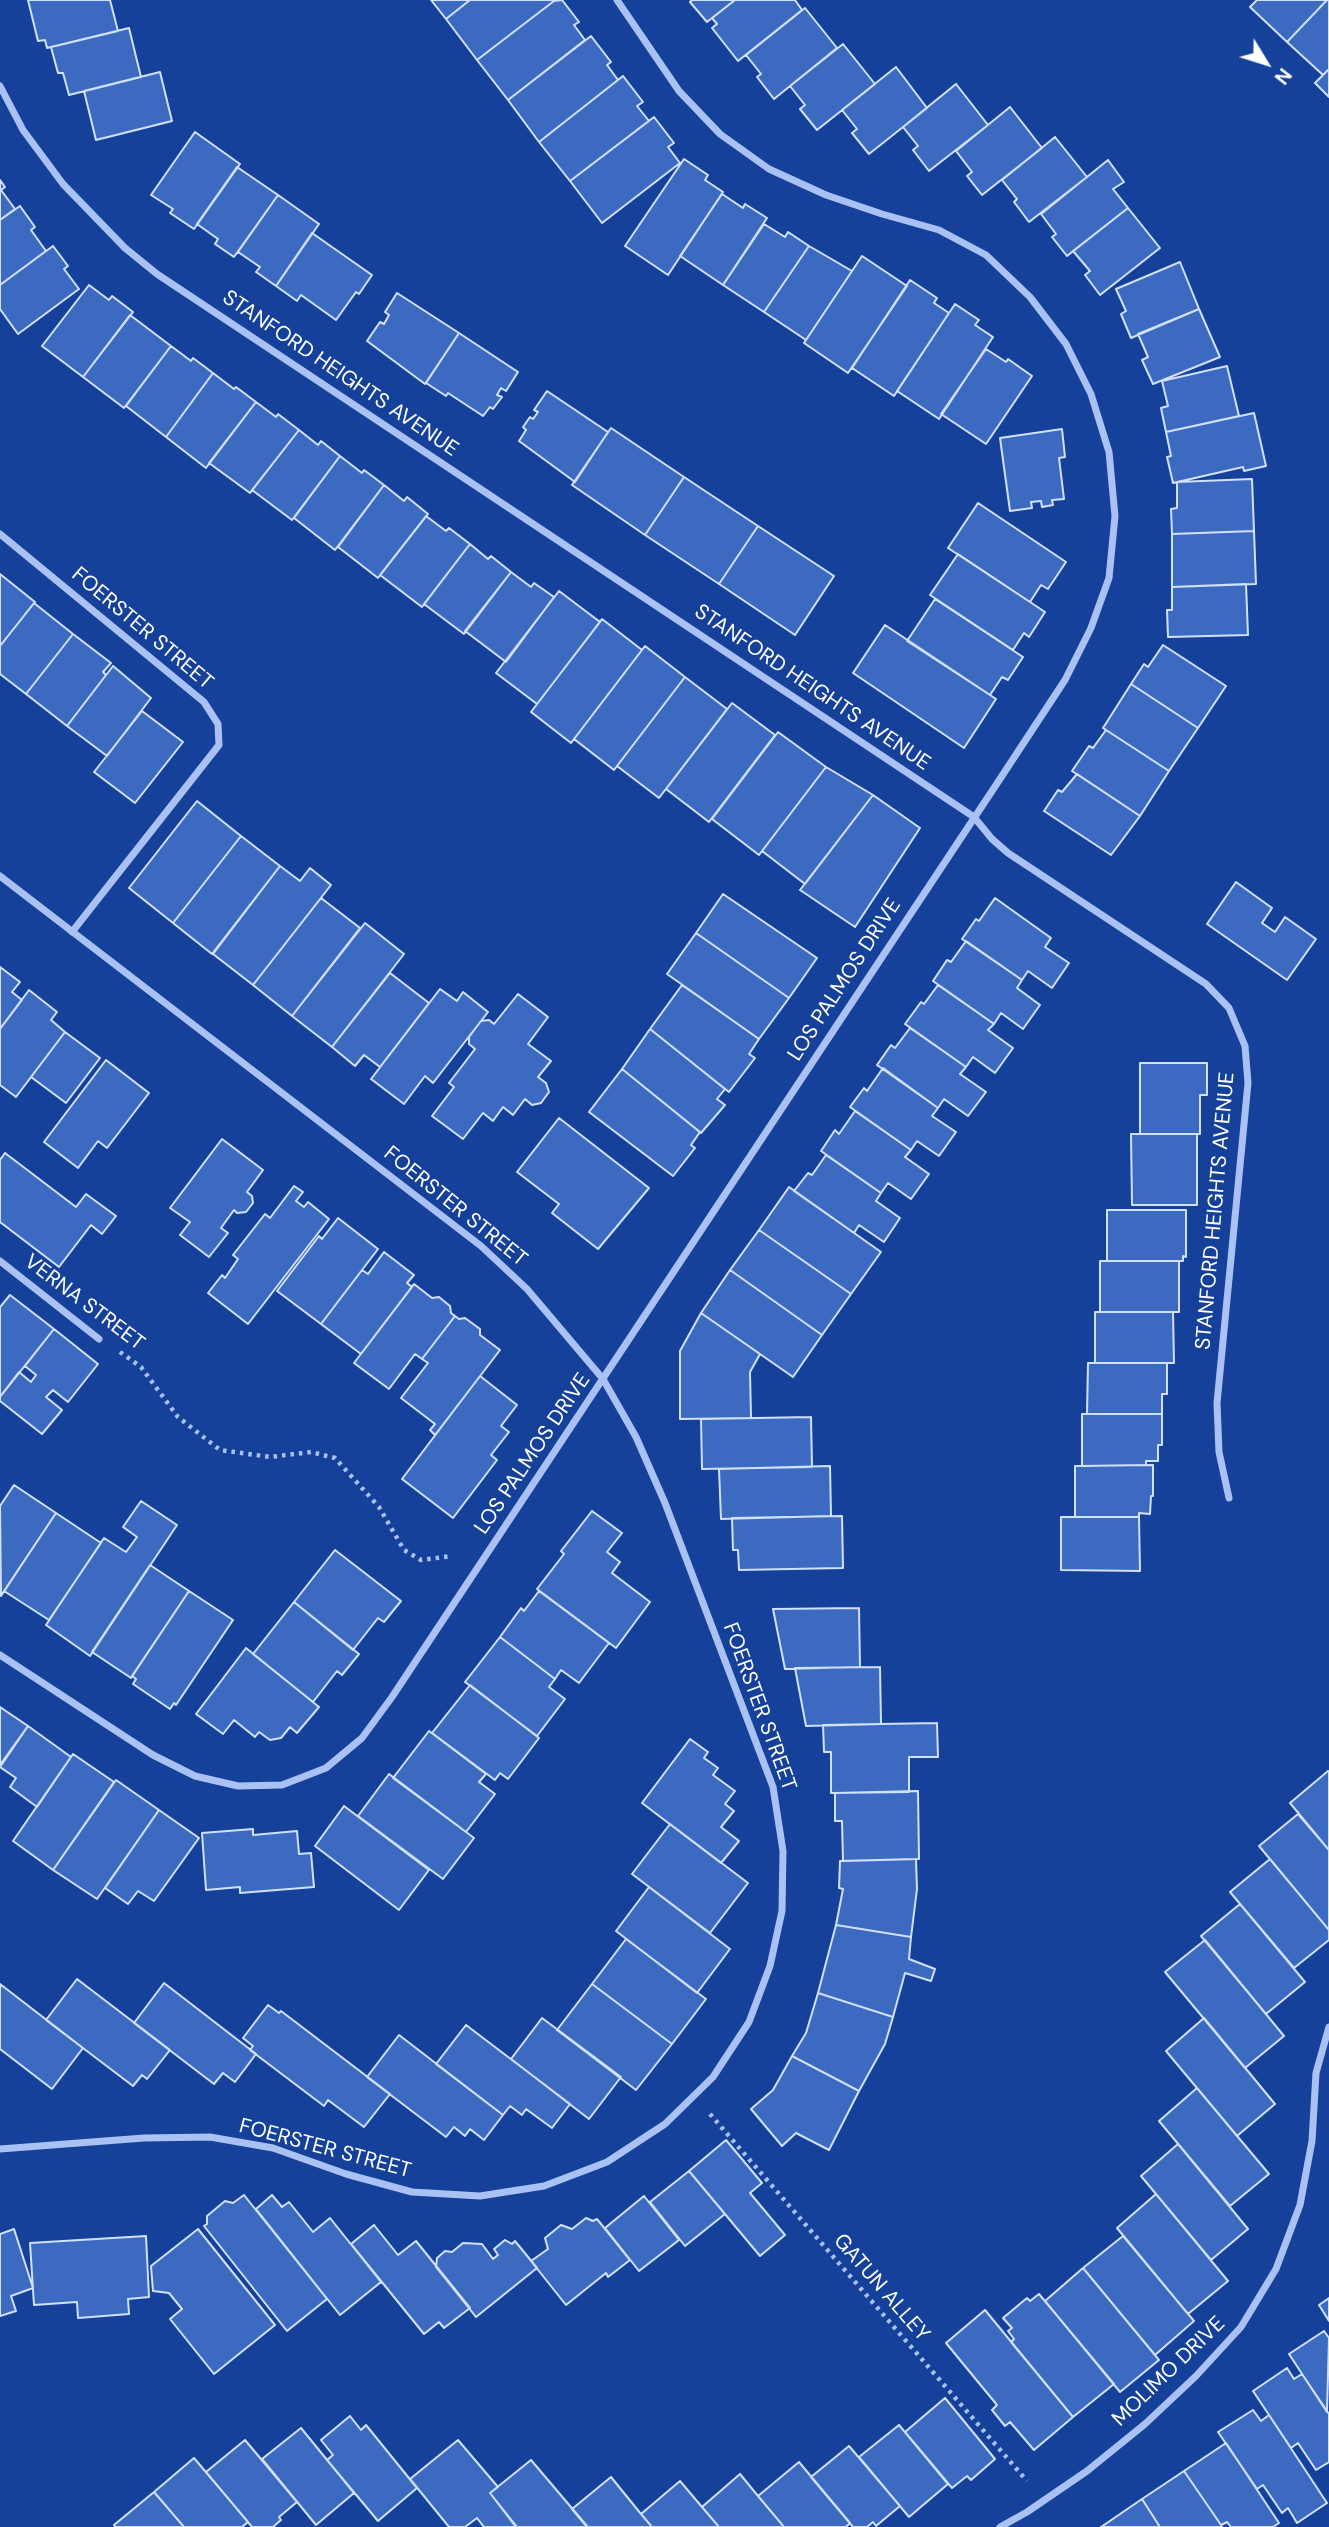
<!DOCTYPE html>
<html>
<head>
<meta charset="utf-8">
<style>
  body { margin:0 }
  #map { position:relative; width:1329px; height:2527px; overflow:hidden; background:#15419a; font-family:"DM Sans",sans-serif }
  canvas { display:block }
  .north { position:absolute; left:1231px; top:28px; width:70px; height:70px; -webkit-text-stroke:5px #15419a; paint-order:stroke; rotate:128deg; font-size:19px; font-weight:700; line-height:28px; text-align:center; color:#fff }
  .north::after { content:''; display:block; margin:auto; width:24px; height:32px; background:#fff; clip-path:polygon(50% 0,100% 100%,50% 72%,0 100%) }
</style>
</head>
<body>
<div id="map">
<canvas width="1329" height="2527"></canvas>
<div class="north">N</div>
</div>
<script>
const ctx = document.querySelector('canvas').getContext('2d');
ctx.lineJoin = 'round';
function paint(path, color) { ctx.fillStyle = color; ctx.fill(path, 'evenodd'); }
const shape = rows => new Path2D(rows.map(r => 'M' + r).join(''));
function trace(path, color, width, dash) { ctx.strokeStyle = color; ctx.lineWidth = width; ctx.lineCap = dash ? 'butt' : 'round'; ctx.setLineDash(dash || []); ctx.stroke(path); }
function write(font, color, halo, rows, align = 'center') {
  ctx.font = font + ' "DM Sans",sans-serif'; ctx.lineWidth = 5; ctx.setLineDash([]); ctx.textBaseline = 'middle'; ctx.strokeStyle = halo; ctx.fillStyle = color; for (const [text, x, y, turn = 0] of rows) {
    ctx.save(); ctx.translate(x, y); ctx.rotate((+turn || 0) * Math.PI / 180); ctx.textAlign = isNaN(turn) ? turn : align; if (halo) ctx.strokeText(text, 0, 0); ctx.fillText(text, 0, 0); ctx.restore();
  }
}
const building = shape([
  [28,0,110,0,118,31,47,48,45,40,38,41,28,0],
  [431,0,470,0,446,19,431,0],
  [470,0,553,0,554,1,477,60,446,19,470,0],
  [562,0,579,22,574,25,585,40,508,100,477,60,554,1,562,0],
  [692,0,735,0,707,22,690,2,692,0],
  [735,0,795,0,802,10,738,61,712,28,717,24,712,18,735,0],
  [1257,0,1327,0,1287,42,1250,7,1257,0],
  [1327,0,1329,0,1329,69,1323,75,1287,42,1327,0],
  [805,8,837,48,774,99,757,77,761,74,746,55,805,8],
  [129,28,141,77,69,95,63,73,58,73,51,47,129,28],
  [591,36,611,62,607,65,618,80,539,142,508,100,591,36],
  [843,44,875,84,817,130,800,109,805,105,790,86,843,44],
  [896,67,927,108,869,154,852,133,857,129,842,110,896,67],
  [1329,69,1329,97,1315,83,1329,69],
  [160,72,172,121,96,140,84,91,160,72],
  [623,76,643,102,637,106,649,121,570,181,539,142,623,76],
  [956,84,988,125,929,171,913,150,918,146,903,127,956,84],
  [1010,107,1042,148,982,195,967,176,972,172,956,151,1010,107],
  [654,117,674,143,668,147,680,163,602,223,570,181,654,117],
  [195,132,240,164,194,229,170,213,173,209,151,195,195,132],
  [1055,137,1087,177,1029,222,1014,202,1017,199,1002,180,1055,137],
  [684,159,708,175,705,180,723,192,668,275,625,246,684,159],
  [1108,160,1124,182,1113,189,1128,208,1067,256,1052,237,1056,234,1041,214,1108,160],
  [237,167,278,195,234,257,215,244,218,239,197,224,237,167],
  [0,180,5,187,1,190,15,209,0,220,0,180],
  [722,194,743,208,745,204,767,218,723,285,680,256,722,194],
  [278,195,319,224,276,286,256,272,260,267,238,252,278,195],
  [20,206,35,227,31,230,46,251,0,285,0,220,20,206],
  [1128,208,1160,248,1100,295,1085,275,1090,271,1073,251,1128,208],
  [764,224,785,237,788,232,809,246,764,312,723,285,764,224],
  [312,233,372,275,359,294,356,292,336,320,301,295,297,301,276,286,312,233],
  [53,246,68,266,64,269,79,289,18,334,0,309,0,285,53,246],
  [809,246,852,271,806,340,764,312,809,246],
  [862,256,907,286,848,373,804,343,862,256],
  [1180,262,1199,309,1131,338,1121,314,1126,311,1116,289,1180,262],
  [910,280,937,298,934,303,949,313,894,396,852,368,910,280],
  [89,285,109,300,112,296,133,312,83,377,42,346,89,285],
  [397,293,459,333,425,384,367,341,380,322,384,324,389,315,385,312,397,293],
  [955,304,979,320,975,325,993,337,939,419,897,391,955,304],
  [1199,309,1220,357,1153,384,1142,360,1148,357,1138,334,1199,309],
  [130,315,171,346,124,408,83,377,130,315],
  [459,333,518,372,506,391,501,388,497,395,502,397,493,409,490,407,483,416,448,393,446,396,426,383,459,333],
  [171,346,191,361,193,358,213,373,166,437,126,406,171,346],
  [986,349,1006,362,1008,359,1032,376,986,444,941,414,986,349],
  [1227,366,1239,416,1166,432,1161,408,1168,406,1162,381,1227,366],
  [213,373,234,389,236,387,256,402,206,468,166,437,213,373],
  [547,391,608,432,575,482,519,441,526,430,523,427,530,417,533,419,538,412,534,410,547,391],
  [256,402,276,417,278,414,299,430,250,493,209,463,256,402],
  [1254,413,1266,466,1244,471,1243,467,1173,483,1167,457,1171,456,1166,432,1254,413],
  [611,428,684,477,645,535,572,485,611,428],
  [1062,429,1065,457,1059,458,1064,499,1052,500,1053,505,1042,507,1041,501,1031,502,1032,508,1010,511,1000,438,1062,429],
  [299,430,318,445,321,441,340,456,292,520,252,490,299,430],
  [340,456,362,473,364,470,384,485,335,550,294,518,340,456],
  [684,477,758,526,719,584,645,535,684,477],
  [1252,479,1254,531,1172,534,1171,509,1177,508,1177,482,1252,479],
  [384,485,404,501,407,497,428,514,378,578,338,547,384,485],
  [978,503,1066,562,1048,589,1041,585,1030,602,948,548,978,503],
  [426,516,446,531,449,528,470,544,422,607,380,575,426,516],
  [758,526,834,576,795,635,719,584,758,526],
  [1254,531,1256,584,1172,587,1172,534,1254,531],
  [470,544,488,559,491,556,511,572,464,634,424,604,470,544],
  [958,554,1045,612,1029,637,1024,633,1013,650,930,595,958,554],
  [511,572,531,587,534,583,554,597,506,662,465,631,511,572],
  [0,574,35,602,0,646,0,574],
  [1246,584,1248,635,1168,637,1167,610,1172,610,1172,587,1246,584],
  [559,591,600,622,537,704,496,673,559,591],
  [935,599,1023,657,1008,680,1002,677,990,695,907,641,935,599],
  [34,603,73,634,26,694,0,674,0,646,34,603],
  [602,619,642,650,571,743,531,712,602,619],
  [885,625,996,699,964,748,853,673,885,625],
  [73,634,111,663,103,672,106,675,67,726,26,694,73,634],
  [1163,645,1226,686,1198,728,1131,684,1144,664,1148,667,1163,645],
  [645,646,685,677,614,770,574,739,645,646],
  [113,666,151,698,107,756,67,726,113,666],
  [685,677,727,709,659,798,617,766,685,677],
  [1131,684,1198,728,1169,771,1103,728,1131,684],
  [732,703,775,735,709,822,666,789,732,703],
  [142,711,183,742,135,803,94,772,142,711],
  [1106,730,1169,771,1140,816,1072,771,1089,746,1093,748,1106,730],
  [778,732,826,767,759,855,712,819,778,732],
  [826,767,873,795,805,884,762,851,826,767],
  [1077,774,1140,816,1111,855,1044,811,1058,790,1062,792,1077,774],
  [873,795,920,828,855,927,800,890,873,795],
  [197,801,241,836,173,923,129,888,197,801],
  [241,836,280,866,212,954,173,923,241,836],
  [280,866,300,881,310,868,331,885,253,985,213,954,280,866],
  [1236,882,1272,908,1262,923,1275,932,1285,917,1316,939,1287,980,1207,924,1236,882],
  [723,894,817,958,789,998,696,933,723,894],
  [321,898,360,928,292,1016,253,985,321,898],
  [995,898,1051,938,1045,947,1069,963,1052,988,1028,971,1022,980,962,939,976,919,979,921,995,898],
  [365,923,404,954,332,1047,292,1016,365,923],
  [696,933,789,998,759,1039,667,974,696,933],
  [966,941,1022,980,1017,988,1040,1005,1023,1029,1001,1013,994,1024,933,981,947,960,951,962,966,941],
  [0,967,20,982,12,992,22,1000,0,1029,0,967],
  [390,973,429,1003,380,1067,364,1055,355,1066,332,1047,390,973],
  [682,985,759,1039,749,1054,755,1058,729,1092,650,1029,682,985],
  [938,985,994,1024,988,1030,1013,1048,995,1073,973,1057,966,1067,905,1024,921,1002,924,1004,938,985],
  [440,989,457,1001,463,992,488,1012,433,1083,425,1076,404,1104,371,1079,440,989],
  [29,990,57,1012,51,1020,65,1032,16,1097,0,1085,0,1029,29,990],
  [518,994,548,1017,528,1044,551,1061,538,1077,546,1083,549,1092,541,1103,532,1105,525,1099,513,1115,503,1107,493,1121,483,1113,463,1139,432,1116,454,1087,449,1083,475,1049,469,1044,469,1037,481,1021,489,1020,494,1024,518,994],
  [910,1028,966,1067,960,1074,986,1092,968,1116,944,1099,938,1108,877,1065,891,1045,895,1048,910,1028],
  [650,1029,725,1089,717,1099,725,1105,701,1133,622,1069,650,1029],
  [65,1032,100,1058,66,1103,31,1077,65,1032],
  [106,1060,149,1093,107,1148,98,1141,78,1168,44,1142,106,1060],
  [1140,1063,1207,1063,1207,1095,1200,1095,1200,1134,1140,1134,1140,1063],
  [883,1068,938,1108,932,1116,956,1132,939,1156,917,1141,911,1150,850,1107,864,1088,867,1091,883,1068],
  [622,1069,700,1132,691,1145,695,1148,673,1176,589,1112,622,1069],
  [855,1111,911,1150,905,1157,929,1174,911,1199,888,1183,881,1193,821,1151,835,1130,839,1134,855,1111],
  [559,1118,649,1188,598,1249,552,1213,559,1204,517,1172,559,1118],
  [1131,1134,1197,1134,1197,1205,1132,1205,1131,1134],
  [222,1139,263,1170,247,1192,252,1196,253,1203,246,1212,237,1213,234,1210,221,1228,228,1233,209,1257,180,1235,190,1222,170,1208,222,1139],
  [5,1153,76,1207,86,1194,116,1216,102,1234,91,1225,59,1267,0,1222,0,1160,5,1153],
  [826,1155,881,1193,876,1201,900,1218,884,1242,859,1225,854,1233,794,1191,808,1173,812,1175,826,1155],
  [294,1186,303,1192,296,1201,304,1207,308,1202,329,1219,248,1324,208,1293,222,1275,225,1278,238,1259,233,1255,265,1214,270,1218,294,1186],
  [789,1187,881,1252,851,1294,759,1230,789,1187],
  [1107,1210,1186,1210,1186,1257,1183,1256,1183,1261,1107,1261,1107,1210],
  [338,1218,378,1249,321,1324,277,1291,319,1236,322,1239,338,1218],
  [759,1230,851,1294,822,1335,730,1270,759,1230],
  [384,1252,414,1275,407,1283,412,1287,361,1354,321,1324,362,1270,368,1274,384,1252],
  [1100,1261,1179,1261,1179,1312,1100,1312,1100,1261],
  [730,1270,822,1335,793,1377,701,1313,730,1270],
  [414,1284,432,1298,439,1297,450,1306,451,1313,455,1316,422,1359,415,1354,389,1389,354,1363,414,1284],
  [10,1295,54,1329,0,1397,0,1307,10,1295],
  [1095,1312,1173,1312,1174,1363,1095,1363,1095,1312],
  [701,1313,760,1354,750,1372,751,1418,680,1419,680,1351,701,1313],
  [455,1316,459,1319,465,1318,480,1329,480,1335,500,1350,435,1435,430,1430,435,1424,401,1398,428,1363,422,1359,455,1316],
  [54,1329,98,1364,68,1402,53,1390,46,1397,62,1410,42,1434,0,1401,0,1397,19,1372,31,1382,36,1375,25,1366,54,1329],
  [1088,1363,1167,1363,1167,1394,1162,1394,1162,1414,1087,1414,1088,1363],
  [480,1376,517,1405,501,1426,509,1432,491,1455,497,1460,453,1518,402,1479,480,1376],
  [1082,1414,1162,1414,1162,1445,1158,1445,1158,1461,1146,1461,1146,1465,1082,1466,1082,1414],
  [811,1417,812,1467,702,1469,701,1419,811,1417],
  [1153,1465,1153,1496,1151,1496,1150,1514,1139,1513,1139,1517,1075,1517,1075,1466,1153,1465],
  [830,1466,831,1516,721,1519,719,1469,830,1466],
  [14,1485,56,1513,1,1596,0,1506,14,1485],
  [141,1501,177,1525,90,1656,46,1625,104,1538,126,1552,137,1537,123,1527,141,1501],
  [592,1511,622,1533,607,1552,620,1562,612,1573,650,1602,616,1648,537,1589,564,1554,561,1551,592,1511],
  [56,1513,101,1543,49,1620,4,1591,56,1513],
  [842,1516,843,1568,739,1570,738,1550,733,1550,732,1518,842,1516],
  [1061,1517,1139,1517,1140,1571,1061,1570,1061,1517],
  [335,1550,401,1601,384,1622,378,1618,353,1650,294,1602,335,1550],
  [150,1565,189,1591,131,1678,92,1652,150,1565],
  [189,1591,233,1620,176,1705,174,1703,170,1709,133,1684,136,1679,132,1676,189,1591],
  [539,1591,609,1643,579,1683,561,1670,555,1679,500,1637,521,1608,524,1611,539,1591],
  [294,1602,359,1654,342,1675,337,1671,313,1702,253,1654,294,1602],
  [859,1608,860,1667,785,1669,773,1609,859,1608],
  [500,1637,555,1679,549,1687,565,1699,537,1736,465,1682,500,1637],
  [246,1648,319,1707,297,1733,290,1727,281,1738,270,1740,259,1732,255,1737,234,1720,223,1734,196,1714,246,1648],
  [880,1667,881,1724,806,1726,795,1668,880,1667],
  [470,1685,539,1738,508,1779,500,1773,495,1780,432,1733,470,1685],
  [0,1707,28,1726,0,1765,0,1707],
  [937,1723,938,1757,909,1757,909,1792,831,1793,831,1752,824,1752,823,1725,937,1723],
  [28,1726,71,1757,37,1807,10,1787,16,1778,0,1767,28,1726],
  [429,1731,486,1774,479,1782,495,1794,466,1832,393,1778,429,1731],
  [690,1739,708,1752,704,1758,718,1768,713,1775,735,1791,725,1804,734,1811,721,1827,739,1841,721,1863,642,1803,690,1739],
  [73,1754,114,1782,53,1870,13,1841,73,1754],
  [1328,1771,1329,1772,1329,1850,1290,1803,1328,1771],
  [389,1774,474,1838,443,1879,358,1816,389,1774],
  [116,1780,159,1810,97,1899,53,1870,116,1780],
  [918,1791,919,1859,843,1861,842,1821,835,1821,835,1793,918,1791],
  [344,1806,429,1870,399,1910,315,1846,344,1806],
  [159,1810,199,1838,154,1901,138,1891,128,1904,105,1888,159,1810],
  [1298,1814,1329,1850,1329,1930,1259,1846,1298,1814],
  [670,1824,748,1883,710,1933,632,1874,670,1824],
  [253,1829,253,1835,297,1831,299,1854,311,1853,314,1887,240,1893,240,1887,206,1890,202,1833,253,1829],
  [916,1859,917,1889,911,1937,836,1925,843,1889,839,1888,840,1861,916,1859],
  [1270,1859,1329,1930,1329,1940,1294,1968,1230,1892,1270,1859],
  [649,1887,730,1949,697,1993,616,1931,649,1887],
  [1240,1904,1305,1982,1266,2014,1201,1936,1240,1904],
  [836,1925,911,1937,909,1959,935,1969,931,1981,905,1973,893,2017,818,1993,836,1925],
  [626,1939,706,1999,672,2044,592,1984,626,1939],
  [1205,1940,1284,2036,1245,2068,1165,1972,1205,1940],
  [77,1979,170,2050,147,2079,142,2075,133,2086,46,2020,77,1979],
  [164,1983,256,2054,235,2082,223,2073,214,2084,134,2023,164,1983],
  [0,1984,83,2048,52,2089,0,2049,0,1984],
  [592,1984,672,2044,636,2090,557,2030,592,1984],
  [818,1993,893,2017,885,2044,859,2091,792,2056,806,2033,818,1993],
  [268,2005,279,2013,281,2011,390,2094,364,2127,328,2100,324,2106,250,2050,253,2046,243,2038,268,2005],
  [542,2018,621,2077,589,2119,511,2059,542,2018],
  [1204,2018,1275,2104,1237,2136,1166,2051,1204,2018],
  [466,2025,570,2104,552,2128,526,2109,522,2115,510,2106,503,2115,436,2064,466,2025],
  [399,2035,503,2115,484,2140,470,2129,465,2136,454,2127,446,2137,367,2077,399,2035],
  [792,2056,859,2091,829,2150,796,2133,782,2146,751,2109,773,2090,792,2056],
  [1197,2088,1269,2174,1230,2206,1159,2121,1197,2088],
  [726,2140,762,2183,750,2193,785,2235,760,2256,689,2171,726,2140],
  [1178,2144,1248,2229,1211,2260,1141,2176,1178,2144],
  [689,2171,725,2214,685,2246,650,2202,689,2171],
  [1156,2194,1228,2281,1188,2314,1117,2228,1156,2194],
  [244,2195,327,2299,287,2331,204,2226,207,2224,207,2216,225,2201,233,2203,244,2195],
  [272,2195,282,2207,289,2202,313,2232,330,2218,381,2282,340,2315,256,2209,272,2195],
  [644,2196,679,2240,639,2271,605,2228,644,2196],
  [586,2218,593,2221,597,2219,630,2260,608,2277,606,2273,566,2305,531,2261,548,2249,545,2238,561,2225,572,2229,586,2218],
  [374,2225,398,2255,416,2241,470,2308,444,2328,439,2322,424,2334,351,2244,374,2225],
  [14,2229,33,2288,11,2296,16,2311,0,2316,0,2234,14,2229],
  [198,2229,275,2325,214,2374,170,2319,182,2309,169,2293,153,2291,151,2266,198,2229],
  [146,2236,149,2297,128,2299,129,2314,78,2318,77,2302,34,2305,30,2243,146,2236],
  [1123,2236,1194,2321,1155,2355,1083,2268,1123,2236],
  [505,2240,512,2244,515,2241,537,2268,476,2317,436,2267,437,2258,445,2251,452,2252,463,2243,482,2244,493,2259,498,2255,494,2249,505,2240],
  [1083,2268,1159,2360,1120,2392,1045,2301,1083,2268],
  [1039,2294,1114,2384,1073,2417,1011,2342,1014,2339,1008,2331,1012,2328,1003,2318,1027,2298,1030,2301,1039,2294],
  [1329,2298,1329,2321,1319,2305,1329,2298],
  [985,2310,1073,2417,1034,2450,1010,2422,1005,2426,992,2410,997,2405,946,2343,985,2310],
  [1324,2331,1329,2338,1327,2412,1289,2354,1324,2331],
  [1287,2368,1294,2379,1302,2374,1329,2414,1329,2462,1316,2470,1298,2443,1291,2448,1253,2391,1287,2368],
  [945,2398,995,2459,971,2480,967,2476,952,2488,905,2432,945,2398],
  [1253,2410,1261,2421,1269,2415,1327,2503,1297,2523,1288,2508,1282,2513,1263,2485,1257,2489,1218,2432,1253,2410],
  [350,2416,361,2430,366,2425,417,2488,378,2521,327,2460,333,2455,321,2440,350,2416],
  [899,2425,948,2484,909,2517,859,2457,899,2425],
  [301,2428,354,2493,316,2525,262,2459,301,2428],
  [245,2440,297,2502,279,2517,281,2520,273,2527,252,2527,206,2472,245,2440],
  [458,2440,498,2487,490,2493,516,2527,484,2527,477,2518,465,2527,449,2527,410,2479,458,2440],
  [1226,2443,1279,2523,1273,2527,1231,2527,1227,2522,1221,2525,1184,2471,1226,2443],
  [849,2446,900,2506,876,2526,873,2522,867,2527,853,2527,811,2477,849,2446],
  [194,2458,248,2522,242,2527,184,2527,154,2492,194,2458],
  [531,2460,587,2526,586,2527,517,2527,490,2493,531,2460],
  [799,2462,850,2523,846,2527,784,2527,758,2496,799,2462],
  [1184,2471,1221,2525,1222,2527,1160,2527,1142,2499,1184,2471],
  [740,2474,758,2496,784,2527,719,2527,702,2507,740,2474],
  [611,2477,641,2514,652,2527,587,2527,572,2509,611,2477],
  [680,2481,702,2507,719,2527,652,2527,641,2514,680,2481],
  [154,2492,184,2527,115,2527,114,2525,154,2492],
  [1142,2499,1160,2527,1101,2527,1142,2499]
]);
const path = shape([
  [120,1352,141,1367,178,1417,220,1450,270,1457,311,1452,335,1458,379,1507,404,1550,421,1560,452,1556],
  [710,2114,1027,2481]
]);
const minor = shape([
  [0,86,23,130,63,184,125,248,157,274,974,817,992,839,1008,853,1206,984,1229,1008,1245,1046,1248,1083,1217,1403,1219,1452,1229,1498],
  [0,534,204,702,218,724,219,745,72,932],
  [0,876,481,1246,527,1289,603,1379,636,1437,665,1503,773,1787,783,1851,782,1911,770,1966,749,2022,713,2077,665,2124,607,2162,544,2186,480,2196,412,2192,346,2174,273,2148,210,2137,144,2138,0,2149],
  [0,1261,99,1339],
  [0,1655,153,1755,195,1776,238,1786,282,1785,326,1768,362,1738,392,1697,996,785,1065,680,1091,628,1109,578,1115,516,1109,452,1091,394,1066,344,1030,297,986,255,939,230,882,214,826,195,769,169,720,134,679,91,617,0],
  [1000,2527,1027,2512,1087,2471,1145,2424,1196,2376,1241,2327,1276,2269,1300,2205,1312,2141,1316,2073,1329,2027]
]);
const streetNames = [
  ["STANFORD HEIGHTS AVENUE",340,374,34],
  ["FOERSTER STREET",142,629,40],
  ["STANFORD HEIGHTS AVENUE",812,688,34],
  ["LOS PALMOS DRIVE",845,980,-57],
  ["FOERSTER STREET",455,1207,39],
  ["STANFORD HEIGHTS AVENUE",1216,1211,-85],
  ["VERNA STREET",84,1303,37],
  ["LOS PALMOS DRIVE",533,1454,-56],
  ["FOERSTER STREET",759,1707,70],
  ["FOERSTER STREET",325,2149,15],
  ["GATUN ALLEY",881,2288,49],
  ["MOLIMO DRIVE",1169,2372,-44]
];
paint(building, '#3d6ac1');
trace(building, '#d1e0fd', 2);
trace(path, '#a9c2f3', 4.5, [3.5, 5]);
trace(minor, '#a9c2f3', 7);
write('21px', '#fff', '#15419a', streetNames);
</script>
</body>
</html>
